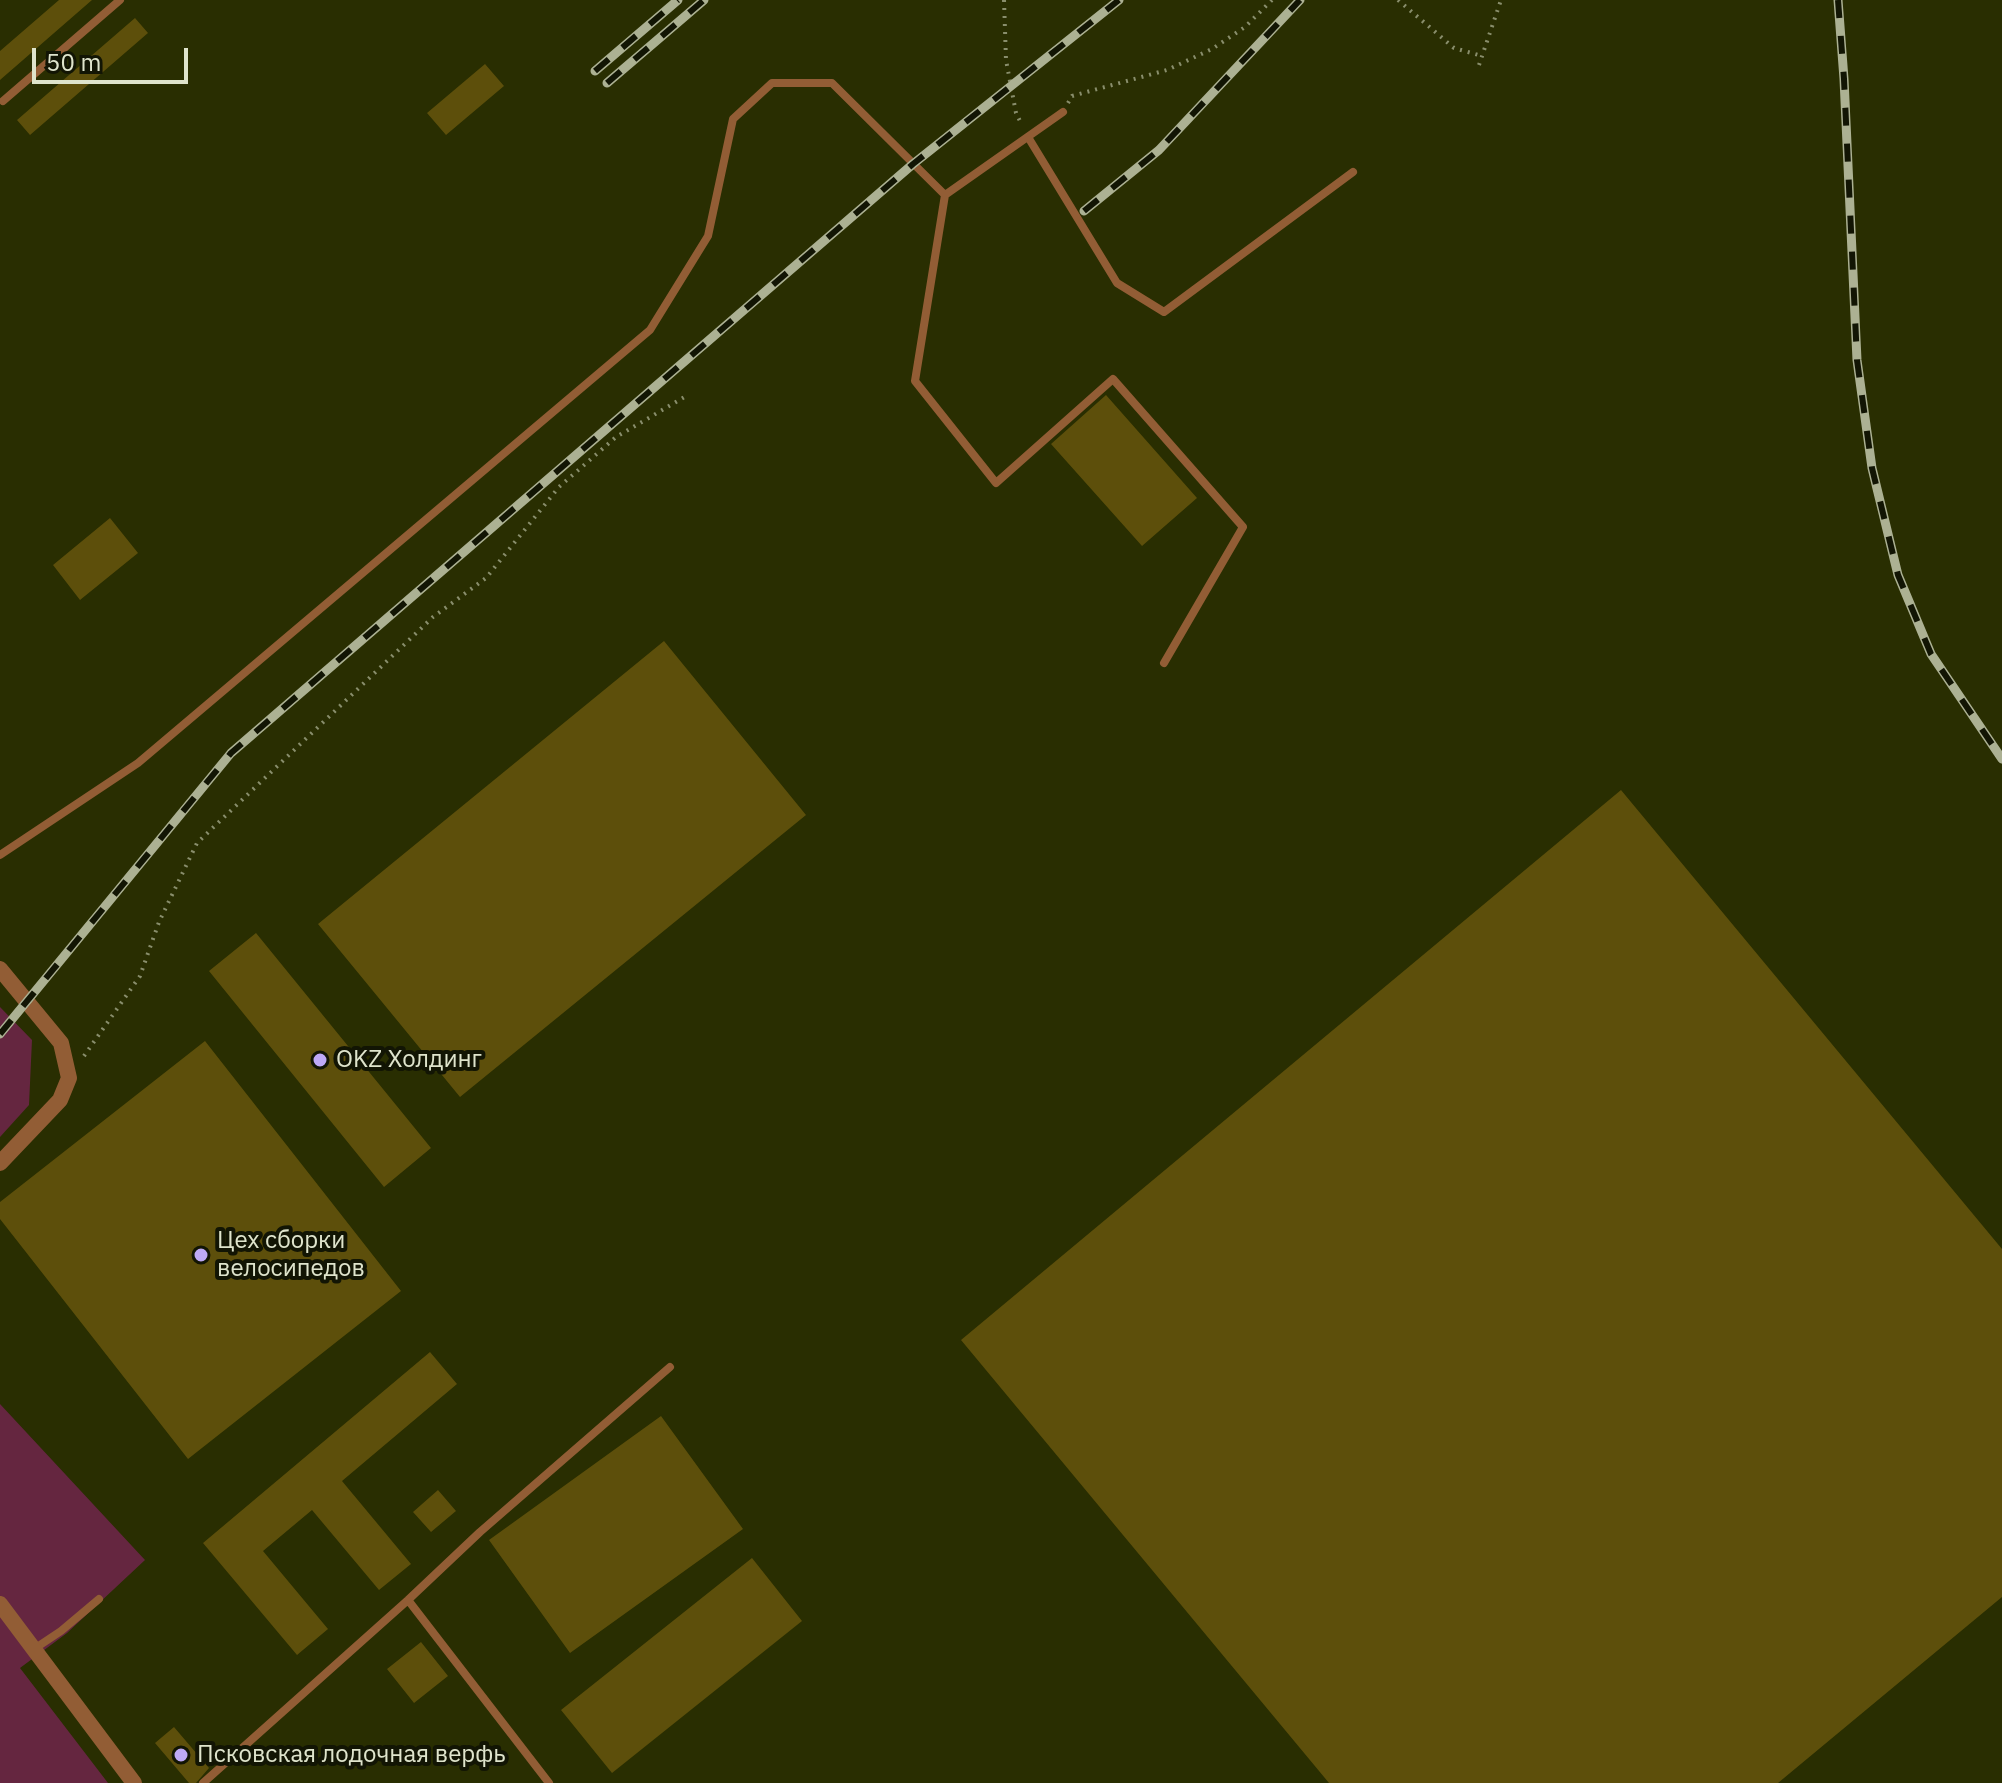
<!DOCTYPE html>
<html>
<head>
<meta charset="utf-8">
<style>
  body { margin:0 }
  #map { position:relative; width:2002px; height:1783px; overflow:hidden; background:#292e01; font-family:"IBM Plex Sans",sans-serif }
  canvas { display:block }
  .scale { position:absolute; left:32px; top:48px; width:156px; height:36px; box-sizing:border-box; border:4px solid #dfe4cc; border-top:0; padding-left:10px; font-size:24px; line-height:28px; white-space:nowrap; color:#dfe4cc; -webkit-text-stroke:6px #121504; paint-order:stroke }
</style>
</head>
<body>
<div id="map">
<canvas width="2002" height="1783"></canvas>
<div class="scale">50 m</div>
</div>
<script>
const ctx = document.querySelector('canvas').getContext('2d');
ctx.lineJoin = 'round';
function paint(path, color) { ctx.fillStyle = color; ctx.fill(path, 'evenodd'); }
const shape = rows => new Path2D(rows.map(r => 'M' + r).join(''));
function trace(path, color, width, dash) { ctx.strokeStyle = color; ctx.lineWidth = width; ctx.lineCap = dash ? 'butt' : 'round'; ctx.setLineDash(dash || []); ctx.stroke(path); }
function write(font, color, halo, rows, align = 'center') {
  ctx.font = font + ' "IBM Plex Sans",sans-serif'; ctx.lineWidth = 8; ctx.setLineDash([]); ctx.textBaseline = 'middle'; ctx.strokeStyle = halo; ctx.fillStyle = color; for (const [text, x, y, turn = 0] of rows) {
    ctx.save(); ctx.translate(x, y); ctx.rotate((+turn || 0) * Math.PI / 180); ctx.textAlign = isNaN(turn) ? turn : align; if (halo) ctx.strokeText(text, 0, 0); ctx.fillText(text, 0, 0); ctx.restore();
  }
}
const green = shape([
  [0,1007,32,1040,29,1105,0,1137],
  [0,1404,145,1560,67,1633,20,1668,108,1783,0,1783]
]);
const building = shape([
  [59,0,92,0,0,80,0,51],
  [135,18,148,33,30,135,17,120],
  [485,64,504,86,446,135,427,113],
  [1106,395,1197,498,1142,546,1051,444],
  [110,518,138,553,80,600,53,565],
  [664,641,806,815,460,1097,318,924],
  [1621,790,2002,1249,2002,1597,1778,1783,1329,1783,961,1340],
  [256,933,431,1148,384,1187,209,971],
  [205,1041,401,1291,188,1459,0,1219,0,1202],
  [430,1352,457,1384,342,1481,411,1564,379,1590,312,1510,263,1551,328,1629,297,1655,203,1543],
  [661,1416,743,1529,570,1653,489,1540],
  [438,1490,456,1511,431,1532,413,1512],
  [752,1558,802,1621,612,1773,561,1710],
  [421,1642,448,1676,414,1703,387,1669],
  [174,1727,209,1768,196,1783,189,1783,155,1743]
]);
const path = shape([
  [1004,0,1006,60,1016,113,1021,123],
  [1398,0,1454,48,1482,56],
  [1479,65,1501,0],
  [1068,103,1072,96,1167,70,1212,49,1245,27,1272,0],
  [84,1056,140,976,159,922,197,843,433,617,486,578,559,487,616,437,688,395]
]);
const lane = shape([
  [3,101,120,0],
  [1028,137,1117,283,1164,312,1353,172],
  [945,195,915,381,996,483,1113,379,1243,527,1164,663],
  [0,855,138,763,650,330,708,236,733,119,772,83,832,83,945,195,1063,112],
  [408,1600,549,1783],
  [34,1649,61,1631,99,1599],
  [203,1783,408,1600,480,1532,670,1367]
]);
const street = shape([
  [0,969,61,1043,69,1078,60,1100,0,1163],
  [0,1604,134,1783]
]);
const rail = shape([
  [1838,0,1844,79,1857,360,1872,468,1898,575,1931,654,2002,759],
  [595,71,678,0],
  [607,83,704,0],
  [1084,211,1159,150,1300,0],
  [0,1034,231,753,913,164,1119,0]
]);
const markers = [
  [320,1060,8,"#bea9f5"],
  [201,1255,8,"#bea9f5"],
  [181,1755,8,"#bea9f5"]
];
const poiNames = [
  ["OKZ Холдинг",336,1060],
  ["Цех сборки",217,1241],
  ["велосипедов",217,1269],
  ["Псковская лодочная верфь",197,1755]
];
paint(green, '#652640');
paint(building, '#5d4f0b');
trace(path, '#898e6c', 4, [2, 6]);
trace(lane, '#925d35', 8);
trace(street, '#925d35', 16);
trace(rail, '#acb193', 9);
trace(rail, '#121504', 6, [18]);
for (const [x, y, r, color] of markers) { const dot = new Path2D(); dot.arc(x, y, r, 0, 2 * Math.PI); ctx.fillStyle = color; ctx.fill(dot); trace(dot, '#121504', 3); }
write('24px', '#dfe4cc', '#121504', poiNames, 'left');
</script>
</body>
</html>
